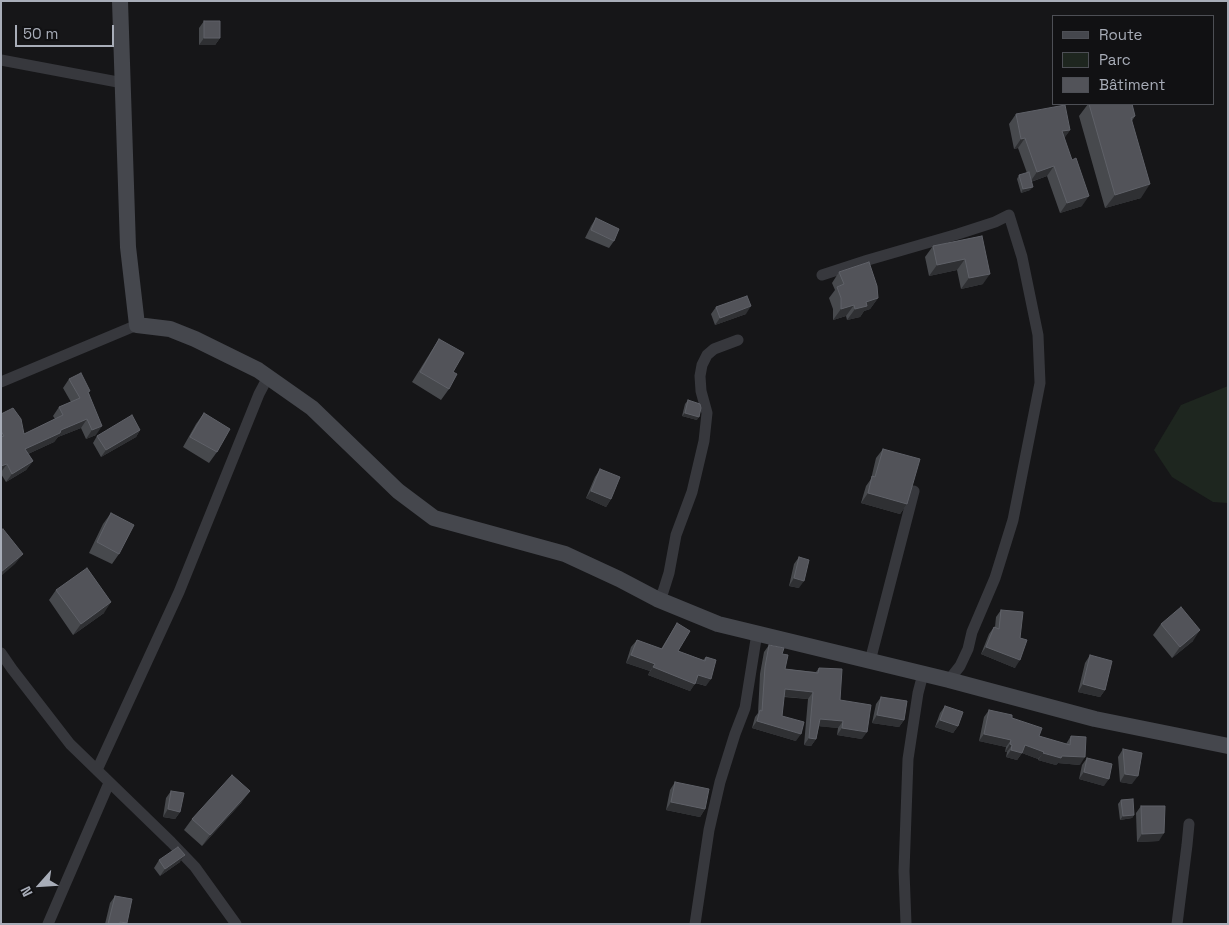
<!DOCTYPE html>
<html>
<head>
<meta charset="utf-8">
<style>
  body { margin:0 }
  #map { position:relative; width:1229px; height:925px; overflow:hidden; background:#161618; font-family:"Space Grotesk",sans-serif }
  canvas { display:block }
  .frame { position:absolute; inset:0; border:2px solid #a8adb8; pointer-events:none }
  .legend { position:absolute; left:1052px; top:15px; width:162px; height:90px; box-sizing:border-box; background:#111113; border:1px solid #4d4f55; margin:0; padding:6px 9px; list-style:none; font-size:15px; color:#a8adb8 }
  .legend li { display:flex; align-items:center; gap:10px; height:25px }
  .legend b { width:25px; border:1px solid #4d4f55 }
  .north { position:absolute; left:15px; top:860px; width:50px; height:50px; -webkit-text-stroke:4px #111113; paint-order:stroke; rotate:244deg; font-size:14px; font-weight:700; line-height:20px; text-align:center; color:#a8adb8 }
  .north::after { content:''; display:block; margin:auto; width:18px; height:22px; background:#a8adb8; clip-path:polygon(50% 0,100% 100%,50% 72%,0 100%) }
  .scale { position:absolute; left:15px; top:25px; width:99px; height:22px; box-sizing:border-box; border:2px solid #a8adb8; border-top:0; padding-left:6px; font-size:15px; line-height:18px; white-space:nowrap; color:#a8adb8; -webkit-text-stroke:4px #111113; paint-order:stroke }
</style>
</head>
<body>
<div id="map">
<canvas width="1229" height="925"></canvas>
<div class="frame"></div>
<ul class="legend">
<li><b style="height:6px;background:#45474d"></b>Route</li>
<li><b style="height:14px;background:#1e261f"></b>Parc</li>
<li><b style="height:14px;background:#525359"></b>Bâtiment</li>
</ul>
<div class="north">N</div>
<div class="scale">50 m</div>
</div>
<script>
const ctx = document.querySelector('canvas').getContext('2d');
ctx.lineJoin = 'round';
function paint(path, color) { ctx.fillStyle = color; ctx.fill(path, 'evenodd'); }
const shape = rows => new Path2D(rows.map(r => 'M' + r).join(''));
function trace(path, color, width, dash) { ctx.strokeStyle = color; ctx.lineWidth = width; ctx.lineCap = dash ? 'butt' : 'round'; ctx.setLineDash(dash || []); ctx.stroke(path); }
const green = shape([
  [1228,386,1228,503,1213,502,1172,477,1154,450,1181,405]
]);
const minor = shape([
  [1,60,123,83],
  [822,275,868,260,958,234,995,222,1009,215,1022,257,1038,335,1040,383,1013,520,995,578,972,632,968,649,960,666,949,680],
  [1,382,137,325],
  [657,599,663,592,669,573,676,535,692,492,704,441,707,413,701,391,700,376,702,365,707,355,714,349,738,340],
  [1,653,12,669,70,744,171,842,195,867,236,924],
  [870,661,914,491],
  [97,770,179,592,259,394,268,377],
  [48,924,109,783],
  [695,924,709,830,720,782,735,734,745,708,757,633],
  [906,924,904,871,908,759,918,693,923,674],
  [1177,924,1187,845,1189,824]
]);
const secondary = shape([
  [120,1,128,247,137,325,170,329,195,339,258,370,312,408,398,491,434,518,565,554,619,579,657,599,718,624,949,680,1095,719,1228,746]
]);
const wall = shape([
  [204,21,220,38,215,45,199,45,199,28],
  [1088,104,1132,104,1135,116,1132,121,1141,198,1105,208,1079,116],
  [1016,114,1070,130,1064,138,1082,206,1060,213,1047,176,1031,182,1030,190,1021,193,1017,179,1019,175,1027,173,1018,148,1014,149,1009,124],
  [596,218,614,241,609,248,585,238,591,226],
  [982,236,983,284,961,289,957,270,929,276,925,257,933,246],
  [839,272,878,298,870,309,864,311,860,317,847,320,846,316,833,320,833,309,829,298,835,290,832,283],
  [716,307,746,314,715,325,711,314],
  [439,339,453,372,449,389,441,400,412,382,432,350],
  [69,379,89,393,96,435,86,439,81,428,58,437,54,442,28,454,33,461,26,470,6,482,1,474,1,414,24,434,55,419,53,416,59,407,71,402,63,388],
  [688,400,697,420,682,416,685,404],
  [204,413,217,452,209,463,183,447,196,424],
  [140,430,136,437,101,457,93,443,97,436],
  [883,449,907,504,900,514,861,503,866,486,871,479,876,458],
  [600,469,611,499,606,507,586,498,595,477],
  [111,513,119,554,112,564,89,553,103,524],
  [799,557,799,588,789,586,794,564],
  [56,590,104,613,73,635,49,600],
  [1001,610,1020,638,1015,668,981,654,989,634,994,627,995,627,996,617],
  [677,623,678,651,703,660,706,657,706,686,695,683,690,691,648,675,650,671,626,663,631,647,637,640,661,649],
  [1161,624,1193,641,1172,658,1153,635],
  [769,645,782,654,785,669,816,672,819,668,840,700,862,739,837,735,838,728,819,726,816,739,811,746,804,745,808,699,784,697,782,716,796,741,752,728,755,717,758,713,760,674,764,652],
  [1090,655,1105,690,1100,697,1078,692,1085,663],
  [881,697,904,720,899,727,872,723,876,704],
  [945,706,958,726,953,733,935,727,940,713],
  [989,710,1012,718,1039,736,1066,744,1071,736,1080,765,1058,763,1056,765,1038,760,1038,759,1022,753,1017,760,1006,757,1007,752,1005,752,1006,747,979,741,984,717],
  [1123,749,1132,784,1120,782,1118,757],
  [1087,758,1104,786,1079,779,1082,765],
  [675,782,705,809,700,817,666,810,670,790],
  [171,791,180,812,175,819,163,817,166,798],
  [1121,800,1134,815,1132,818,1120,820,1118,804],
  [242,802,202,846,184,830,192,819],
  [1141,806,1159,841,1137,842,1136,813],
  [159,860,180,862,160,876,154,868],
  [115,896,127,924,105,924,110,903]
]);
const shadedWall = shape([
  [204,38,220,38,215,45,199,45],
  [1070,130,1063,140,1062,131],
  [1025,138,1018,148,1014,149,1021,139],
  [1054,166,1047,176,1030,182,1037,172],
  [1150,184,1141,198,1105,208,1115,195],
  [1033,187,1030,190,1021,193,1023,189],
  [1089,196,1082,206,1060,213,1067,203],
  [965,259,957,270,929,276,937,265],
  [990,274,983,284,961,289,969,278],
  [878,298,870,309,864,311,860,317,847,320,855,309,866,302],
  [854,305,846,316,833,320,841,309],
  [751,306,746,314,715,325,720,318],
  [685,413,699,417,697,420,682,416],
  [87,419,81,428,58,437,54,442,19,458,25,449,61,430],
  [102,426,96,435,86,439,92,430],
  [140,430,136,437,101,457,106,450],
  [33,461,26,470,6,482,12,474],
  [7,464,1,472,1,466],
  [591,491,611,499,606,507,586,498],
  [868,493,907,504,900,514,861,503],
  [23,554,15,564,1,576,1,572],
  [794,578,804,581,799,588,789,586],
  [111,602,104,613,73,635,81,624],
  [1200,630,1193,641,1172,658,1180,647],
  [986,647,1020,660,1015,668,981,654],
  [631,655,655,664,650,671,626,663],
  [653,667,695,684,690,691,648,675],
  [698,675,711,679,706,686,693,682],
  [1083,684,1105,690,1100,697,1078,692],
  [785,689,813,692,808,699,780,696],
  [877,715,904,720,899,727,872,723],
  [820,719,843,721,838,728,815,726],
  [940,720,958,726,953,733,935,727],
  [757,721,801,734,796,741,752,728],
  [842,728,867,732,862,739,837,735],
  [984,734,1011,740,1006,747,979,741],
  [809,738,816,739,811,746,804,745],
  [1010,744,1012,745,1007,752,1005,752],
  [1025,745,1044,752,1038,759,1022,753,1017,760,1006,757,1011,750],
  [1043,753,1062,756,1085,757,1080,765,1058,763,1056,765,1038,760],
  [1084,772,1109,779,1104,786,1079,779],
  [1125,774,1138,776,1132,784,1120,782],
  [250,791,242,802,202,846,210,835],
  [671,802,705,809,700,817,666,810],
  [168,809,180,812,175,819,163,817],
  [1134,815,1132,818,1120,820,1123,816],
  [1164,833,1159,841,1137,842,1142,834],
  [185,855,180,862,160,876,165,869]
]);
const building = shape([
  [204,21,220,21,220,38,204,38,204,21],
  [1089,104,1132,104,1135,116,1131,118,1150,184,1115,195,1089,104],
  [1065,105,1070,130,1062,131,1072,160,1076,158,1089,196,1067,203,1054,166,1037,172,1025,138,1021,139,1016,114,1065,105],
  [1029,172,1033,187,1023,189,1019,175,1029,172],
  [596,218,619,229,614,241,591,230,596,218],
  [982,236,990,274,969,278,965,259,937,265,933,246,982,236],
  [869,262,877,286,878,298,866,302,867,306,855,309,854,305,841,309,841,298,837,287,844,284,839,272,869,262],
  [747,296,751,306,720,318,716,307,747,296],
  [439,339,464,353,453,372,457,374,449,389,420,372,439,339],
  [81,373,90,391,88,392,102,426,92,430,87,419,61,430,60,433,25,449,33,461,12,474,7,464,1,466,1,437,4,436,1,431,1,414,13,408,21,419,24,434,63,415,59,407,80,398,69,379,81,373],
  [688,400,700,404,701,408,699,417,685,413,688,400],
  [204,413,230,429,217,452,190,437,204,413],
  [132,415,140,430,106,450,97,436,132,415],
  [883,449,920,459,907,504,868,493,872,476,875,477,883,449],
  [600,469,620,477,611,499,591,491,600,469],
  [111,513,134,525,119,554,97,542,111,513],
  [3,529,23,554,1,572,1,530,3,529],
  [799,557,809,560,804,581,794,578,799,557],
  [87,568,111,602,81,624,56,590,87,568],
  [1181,607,1200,630,1180,647,1161,624,1181,607],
  [1001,610,1023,612,1020,638,1027,640,1020,660,986,647,994,627,999,629,1001,610],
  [677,623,690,631,678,651,705,661,706,657,716,660,711,679,698,675,695,684,653,667,655,664,631,655,637,640,662,649,677,623],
  [769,645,784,648,782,654,788,655,785,669,818,673,819,668,842,669,840,700,871,705,867,732,842,728,843,721,820,719,816,739,809,738,813,692,785,689,782,716,804,722,801,734,757,721,760,710,762,711,765,667,769,645],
  [1090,655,1112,661,1105,690,1083,684,1090,655],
  [881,697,907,701,904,720,877,715,881,697],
  [945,706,963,712,958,726,940,720,945,706],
  [989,710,1012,715,1012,718,1042,728,1039,736,1070,745,1071,736,1086,737,1085,757,1062,756,1061,758,1043,753,1044,752,1025,745,1022,753,1011,750,1012,745,1010,744,1011,740,984,734,989,710],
  [1123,749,1142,753,1138,776,1125,774,1123,749],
  [1087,758,1112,764,1109,779,1084,772,1087,758],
  [232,775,250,791,210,835,192,819,232,775],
  [675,782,709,789,705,809,671,802,675,782],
  [171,791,184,793,180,812,168,809,171,791],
  [1133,799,1134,815,1123,816,1121,800,1133,799],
  [1141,806,1165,806,1164,833,1142,834,1141,806],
  [178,847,185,855,165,869,159,860,178,847],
  [115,896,132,899,127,923,120,922,120,924,108,924,115,896]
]);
paint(green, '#1e261f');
trace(minor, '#37383d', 11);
trace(secondary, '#45474d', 16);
paint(wall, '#47494d');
paint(shadedWall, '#2f3033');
paint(building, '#525359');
trace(building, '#5f6168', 1);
</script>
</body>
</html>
